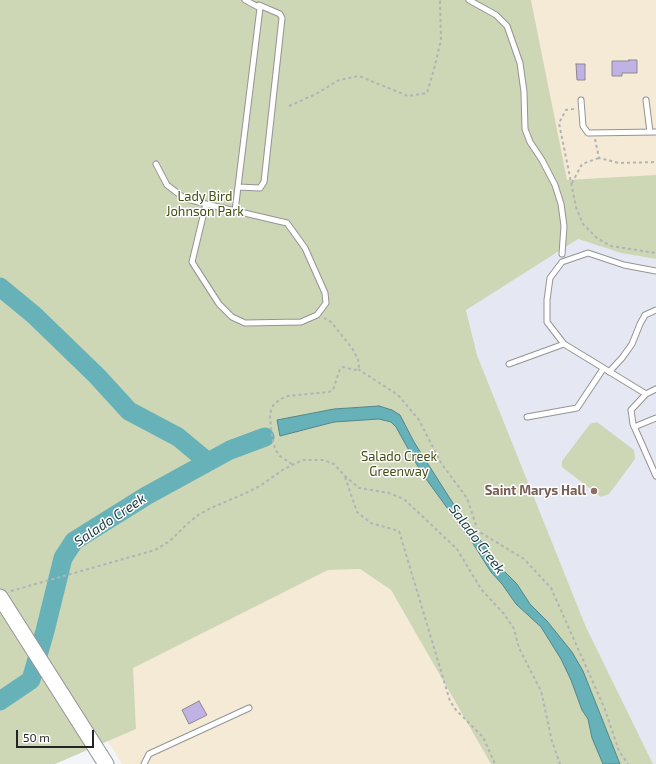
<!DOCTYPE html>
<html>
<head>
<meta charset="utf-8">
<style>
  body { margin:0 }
  #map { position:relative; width:656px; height:764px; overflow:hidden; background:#f4f5f8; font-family:"Exo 2",sans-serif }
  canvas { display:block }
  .scale { position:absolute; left:16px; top:730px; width:78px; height:18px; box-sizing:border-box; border:2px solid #232425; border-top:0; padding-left:5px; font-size:12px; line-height:14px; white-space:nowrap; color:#232425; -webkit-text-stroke:3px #fff; paint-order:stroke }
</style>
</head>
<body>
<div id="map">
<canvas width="656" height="764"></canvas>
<div class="scale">50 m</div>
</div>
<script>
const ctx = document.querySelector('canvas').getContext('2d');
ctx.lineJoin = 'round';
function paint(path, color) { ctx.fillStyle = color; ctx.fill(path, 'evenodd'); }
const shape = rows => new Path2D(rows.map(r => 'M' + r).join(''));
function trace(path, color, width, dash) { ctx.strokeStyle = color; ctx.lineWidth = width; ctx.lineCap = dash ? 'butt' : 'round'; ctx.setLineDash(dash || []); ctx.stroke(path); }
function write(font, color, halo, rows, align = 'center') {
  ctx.font = font + ' "Exo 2",sans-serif'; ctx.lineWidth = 3; ctx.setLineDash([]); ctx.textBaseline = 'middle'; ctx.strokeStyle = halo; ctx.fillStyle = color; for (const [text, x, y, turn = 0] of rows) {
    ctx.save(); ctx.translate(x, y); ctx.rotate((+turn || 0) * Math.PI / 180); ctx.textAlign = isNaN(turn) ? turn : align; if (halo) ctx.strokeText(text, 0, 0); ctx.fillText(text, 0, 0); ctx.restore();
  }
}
const industrial = shape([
  [531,0,656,0,656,259,578,239],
  [360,569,391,590,491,764,122,764,108,741,136,729,132,668,328,570]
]);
const built = shape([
  [578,239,621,253,656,259,656,764,653,764,586,627,477,355,466,309]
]);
const green = shape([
  [0,0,531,0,567,180,656,175,656,259,621,253,578,239,466,310,477,355,586,627,653,764,491,764,391,590,360,569,328,570,133,668,136,729,55,764,0,764],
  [597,422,634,450,635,459,609,494,601,497,562,467,562,461,590,424]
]);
const water = shape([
  [379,406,392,410,400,415,414,442,456,508,502,569,517,584,530,604,547,621,572,652,583,671,620,764,603,764,592,738,588,719,582,710,571,680,561,659,541,627,516,604,502,584,491,572,472,542,421,472,396,427,391,422,379,419,334,422,280,436,277,420,334,409,379,406]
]);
const river = shape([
  [0,287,34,315,97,376,129,411,178,437,208,462],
  [0,701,31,680,45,631,63,558,74,541,146,496,230,450,265,437]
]);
const building = shape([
  [629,60,637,60,637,73,622,73,622,76,612,76,612,61,629,61,629,60],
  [576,64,585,64,585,80,577,80,576,64],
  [199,701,207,715,189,724,182,710,199,701]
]);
const path = shape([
  [289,106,316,94,339,80,359,76,408,96,427,93,434,69,441,40,440,0],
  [574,109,566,110,559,123,576,207,583,224,597,238,611,246,656,253],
  [595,139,599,158,619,163,656,162],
  [572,183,582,164,599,158],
  [358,369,398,395,419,420,441,463,467,498,478,531,524,559,551,588,604,707,619,751,628,764],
  [292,464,280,456,275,449,272,437,270,417,271,410,274,404,281,399,288,396,329,392,333,390,340,369,343,367,355,370,358,369,359,367,358,359,352,348,331,322,324,318],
  [345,477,357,512,371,523,399,531,450,701,456,710,483,737,495,764],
  [11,591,155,550,170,541,186,525,198,515,209,509,248,492,260,486,284,469,303,460,324,460,334,464,345,476,359,488,389,493,404,499,457,549,481,589,504,614,514,629,519,648,541,691,552,741,560,764]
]);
const service = shape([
  [469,0,496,15,507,26,520,63,524,92,525,129,530,142,542,160,555,185,561,204,564,226,562,254],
  [581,100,583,126,588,133,656,132],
  [646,100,650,132],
  [156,164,167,185,184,198,206,204,192,262,219,304,232,317,245,323,301,322,317,315,326,303,325,293,305,248,287,223,206,204],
  [238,187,260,188,264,182,282,18,280,14,259,5],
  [235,211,260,8,245,0],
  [509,364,564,344],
  [609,372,622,358,632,344,640,324,645,315,656,310],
  [656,389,646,394,631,410,633,424,656,476],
  [646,394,564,344,547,322,547,300,550,278,562,262,588,253,624,265,656,271],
  [527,417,577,408,603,369],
  [634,427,656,418],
  [144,764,149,754,249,708]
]);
const secondary = shape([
  [0,597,106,764]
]);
const markers = [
  [594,491,4,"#8d6e63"]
];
const parkNames = [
  ["Lady Bird",205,197],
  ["Johnson Park",205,212],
  ["Salado Creek",399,457],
  ["Greenway",399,472]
];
const educationNames = [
  ["Saint Marys Hall",586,491]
];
const waterNames = [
  ["Salado Creek",110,520,-34],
  ["Salado Creek",477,539,53]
];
paint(industrial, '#f4ead5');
paint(built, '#e5e8f2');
paint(green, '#cdd6b5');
paint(water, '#67b1b8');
trace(water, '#53878c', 1);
trace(river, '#67b1b8', 19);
paint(building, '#c1b2e6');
trace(building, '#8b8a8d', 1);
trace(service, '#949497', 7);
trace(secondary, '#949497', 17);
trace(path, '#b2b3b6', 2, [3, 3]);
trace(service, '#fff', 5);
trace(secondary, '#fff', 15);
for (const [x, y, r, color] of markers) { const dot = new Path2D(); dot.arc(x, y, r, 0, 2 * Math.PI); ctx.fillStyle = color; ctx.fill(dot); trace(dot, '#fff', 1.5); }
write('13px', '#424e12', '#fff', parkNames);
write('bold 13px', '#785e54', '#fff', educationNames, 'right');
write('italic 14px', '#15393d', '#fff', waterNames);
</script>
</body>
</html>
